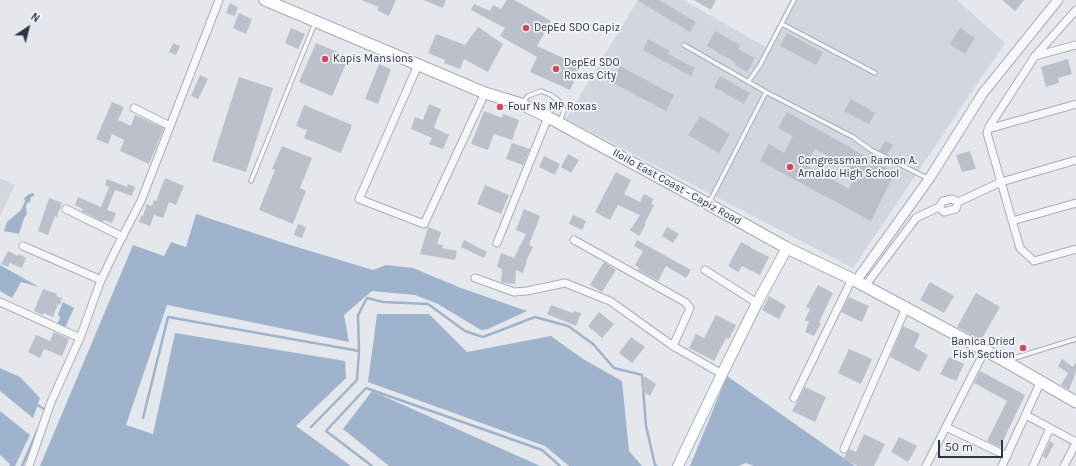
<!DOCTYPE html>
<html>
<head>
<meta charset="utf-8">
<style>
  body { margin:0 }
  #map { position:relative; width:1076px; height:466px; overflow:hidden; background:#e4e7ec; font-family:Karla,sans-serif }
  canvas { display:block }
  .north { position:absolute; left:8px; top:8px; width:40px; height:40px; -webkit-text-stroke:3px #f4f6f9; paint-order:stroke; rotate:35deg; font-size:11px; font-weight:700; line-height:16px; text-align:center; color:#2b3445 }
  .north::after { content:''; display:block; margin:auto; width:14px; height:18px; background:#2b3445; clip-path:polygon(50% 0,100% 100%,50% 72%,0 100%) }
  .scale { position:absolute; left:938px; top:440px; width:65px; height:18px; box-sizing:border-box; border:2px solid #2b3445; border-top:0; padding-left:5px; font-size:12px; line-height:14px; white-space:nowrap; color:#2b3445; -webkit-text-stroke:3px #f4f6f9; paint-order:stroke }
</style>
</head>
<body>
<div id="map">
<canvas width="1076" height="466"></canvas>
<div class="north">N</div>
<div class="scale">50 m</div>
</div>
<script>
const ctx = document.querySelector('canvas').getContext('2d');
ctx.lineJoin = 'round';
function paint(path, color) { ctx.fillStyle = color; ctx.fill(path, 'evenodd'); }
const shape = rows => new Path2D(rows.map(r => 'M' + r).join(''));
function trace(path, color, width, dash) { ctx.strokeStyle = color; ctx.lineWidth = width; ctx.lineCap = dash ? 'butt' : 'round'; ctx.setLineDash(dash || []); ctx.stroke(path); }
function write(font, color, halo, rows, align = 'center') {
  ctx.font = font + ' Karla,sans-serif'; ctx.lineWidth = 3.5; ctx.setLineDash([]); ctx.textBaseline = 'middle'; ctx.strokeStyle = halo; ctx.fillStyle = color; for (const [text, x, y, turn = 0] of rows) {
    ctx.save(); ctx.translate(x, y); ctx.rotate((+turn || 0) * Math.PI / 180); ctx.textAlign = isNaN(turn) ? turn : align; if (halo) ctx.strokeText(text, 0, 0); ctx.fillText(text, 0, 0); ctx.restore();
  }
}
const built = shape([
  [638,0,683,0,766,47,790,0,957,0,1005,43,853,268,566,119],
  [0,178,15,185,0,216]
]);
const water = shape([
  [34,193,34,196,31,197,30,202,27,203,26,207,27,214,24,218,19,234,4,231,7,222,21,210,25,201,24,198,29,194],
  [196,214,287,244,373,270,386,265,413,268,461,288,527,311,488,329,481,330,438,304,415,295,372,291,344,315,349,342,167,305,126,425,153,434,175,333,345,361,346,378,296,426,351,466,40,466,133,245,164,256,171,242,186,247],
  [0,265,39,287,21,282,12,298,0,291],
  [63,302,74,308,65,328,57,325,60,318,58,314],
  [377,314,429,314,467,352,551,336,583,359,622,381,629,451,642,466,569,466,545,446,368,382],
  [0,368,20,377,40,398,33,418,0,391],
  [727,376,795,424,855,466,754,466,746,463,738,466,690,466],
  [372,391,538,465,540,466,389,466,343,429],
  [0,411,30,435,15,466,9,466,10,464,0,455]
]);
const stream = shape([
  [37,405,46,410,46,412],
  [143,418,168,317,359,351,358,315,367,298,383,302,428,304,465,331,483,337,535,317,568,326,593,344,614,368,642,375,646,426,655,465,657,466],
  [311,427,357,380,359,351],
  [22,466,38,429],
  [372,466,326,431,366,388,542,450,560,466]
]);
const building = shape([
  [361,0,396,0,389,16,377,10,379,7],
  [423,0,446,0,443,8],
  [507,0,514,0,520,3,551,21,537,46,581,66,570,90,530,72,537,57,500,36,505,28,471,10,474,4,490,11,493,5,501,9],
  [637,0,659,0,696,22,690,32],
  [694,0,716,0,711,10],
  [1002,0,1024,0,1015,11],
  [230,3,238,7,235,16,226,13],
  [239,13,252,19,246,34,233,28],
  [478,27,503,44,488,72,464,59,460,69,444,63,445,60,428,53,436,34,465,45],
  [291,28,305,34,298,49,285,43],
  [960,28,975,38,965,54,950,44],
  [715,31,740,45,738,49,755,58,747,72,735,65,736,63,707,46],
  [787,33,823,52,816,65,780,46],
  [648,39,670,51,668,54,695,68,691,76,643,50],
  [173,43,180,46,176,55,169,52],
  [316,43,349,57,332,96,299,82],
  [1068,59,1072,74,1058,78,1059,83,1046,87,1041,67],
  [379,64,391,69,378,104,365,99],
  [620,66,674,95,666,111,611,82],
  [200,75,208,79,198,99,191,96],
  [720,76,750,93,744,104,714,87],
  [239,77,273,88,246,172,212,161],
  [851,99,875,113,869,124,844,111],
  [112,102,124,107,118,120,131,126,135,115,164,128,149,164,120,151,124,140,112,134,108,144,96,139],
  [429,104,441,109,434,128,449,135,443,149,429,144,432,138,411,129,415,117,423,120],
  [304,105,352,125,341,153,304,138,307,130,296,126],
  [484,111,502,118,503,114,519,120,512,140,494,134,488,150,471,144],
  [787,112,874,161,876,156,884,160,881,165,895,172,871,221,760,161,769,144,784,153,793,136,778,128],
  [815,149,857,172,849,189,806,165],
  [700,116,730,134,719,153,688,135],
  [885,141,893,145,887,155,879,151],
  [512,143,530,149,523,165,506,159],
  [282,146,312,158,300,188,306,191,293,224,259,210,275,170,272,169],
  [970,151,976,169,962,172,956,155],
  [568,154,579,160,571,173,561,167],
  [544,156,560,164,555,175,539,167],
  [616,172,631,180,624,194,640,202,644,194,654,199,651,204,654,205,645,223,646,224,639,236,630,230,640,215,618,205,610,220,595,212],
  [165,178,184,186,176,205,169,202,163,218,154,215,150,226,139,222,141,216,143,216,147,204,152,206,154,200,156,201],
  [107,179,127,187,128,184,135,187,132,196,115,190,107,210,116,213,112,223,104,220,103,222,82,211,83,209,75,205,78,197,101,207,109,187,105,185],
  [485,185,509,195,501,214,477,204],
  [49,198,62,203,57,217,55,216,48,235,38,231],
  [524,209,540,216,529,245,533,247,526,261,527,261,523,273,516,270,515,284,505,283,501,282,502,269,497,267,501,253,514,258,526,234,516,230],
  [573,215,586,221,582,230,569,224],
  [298,224,306,227,302,238,294,235],
  [428,227,441,232,437,244,443,245,442,248,457,251,455,260,420,254],
  [667,227,679,234,673,243,662,236],
  [464,240,487,252,484,258,461,247],
  [637,240,691,270,686,278,666,266,658,281,638,270,639,268,635,265,643,251,634,246],
  [741,242,751,247,751,248,769,257,760,275,742,266,738,272,728,266],
  [8,251,18,256,19,254,26,258,22,268,10,263,8,267,1,264],
  [604,262,616,270,602,292,590,285],
  [930,282,954,296,944,313,920,300],
  [818,285,833,293,819,322,821,323,814,336,805,332,809,322,805,320,810,309,806,307],
  [43,289,57,294,56,296,62,298,60,305,58,304,53,317,44,313,43,315,34,311],
  [976,293,1000,307,981,340,957,327],
  [769,296,786,306,779,319,762,310],
  [849,297,869,306,862,322,841,312],
  [551,305,573,313,574,311,581,313,576,326,547,314],
  [599,312,614,324,602,338,588,326],
  [716,315,736,325,729,339,726,338,714,361,689,348,696,334,704,338],
  [903,326,920,334,914,347,928,355,919,372,890,357],
  [54,332,69,339,62,356,44,349,40,358,28,352,36,335,50,341],
  [631,337,645,347,632,363,619,353],
  [849,349,872,359,861,384,838,373],
  [949,357,964,364,956,381,940,374],
  [1062,359,1073,367,1076,362,1076,372,1069,390,1061,385,1068,373,1058,366],
  [980,371,1025,395,1000,447,987,441,1007,401,974,383],
  [644,376,656,384,650,396,642,390],
  [805,387,826,397,815,422,792,411],
  [864,434,885,444,874,466,858,466,843,459,849,449,856,452],
  [899,437,917,446,908,462,891,452],
  [1050,441,1054,444,1046,459,1043,456]
]);
const service = shape([
  [782,24,875,73],
  [684,45,766,92,853,137,871,150,929,179],
  [748,82,760,65,794,0],
  [523,102,528,96,541,91,551,95,560,102,564,110,560,122],
  [251,181,315,23],
  [709,203,766,92],
  [1008,360,1076,339]
]);
const minor = shape([
  [1076,10,1035,56,989,127,987,133,1020,248,1034,261,1076,249],
  [1035,56,1076,45],
  [418,65,359,199,424,224,485,93],
  [134,108,170,126],
  [988,129,1076,104],
  [958,202,1001,182,1076,160],
  [66,209,123,237],
  [1012,221,1076,203],
  [574,240,685,302,690,308,673,346],
  [497,243,548,117],
  [23,246,101,280],
  [705,270,757,303],
  [475,278,514,292,527,291,565,283,610,301,673,346,722,374],
  [865,286,916,218,939,207,943,201,952,199,958,202,956,209,944,212,939,207],
  [0,302,80,338],
  [794,398,852,279],
  [1026,415,1076,442],
  [946,427,1007,456],
  [844,449,906,308],
  [29,466,51,402,80,338,101,280,117,247,141,201,219,0],
  [926,466,985,350],
  [1002,466,1041,381],
  [1033,466,1050,428],
  [1064,466,1076,443]
]);
const tertiary = shape([
  [856,281,929,179,983,93,1058,0]
]);
const secondary = shape([
  [678,466,722,374,757,303,787,248]
]);
const primary = shape([
  [265,0,485,93,521,104,548,117,708,204,787,248,852,279,1005,361,1076,402]
]);
const markers = [
  [526,28,4,"#d1495b"],
  [325,59,4,"#d1495b"],
  [556,69,4,"#d1495b"],
  [500,107,4,"#d1495b"],
  [790,167,4,"#d1495b"],
  [1023,348,4,"#d1495b"]
];
const poiNames = [
  ["DepEd SDO Capiz",534,28],
  ["Kapis Mansions",333,59],
  ["DepEd SDO",564,63],
  ["Roxas City",564,76],
  ["Four Ns MP Roxas",508,107],
  ["Congressman Ramon A.",798,161],
  ["Arnaldo High School",798,174],
  ["Banica Dried",1015,342,"right"],
  ["Fish Section",1015,355,"right"]
];
const streetNames = [
  ["Iloilo East Coast - Capiz Road",677,187,29]
];
paint(built, '#d2d6de');
paint(water, '#9fb4cc');
trace(stream, '#9fb4cc', 2.5);
paint(building, '#bbc0ca');
trace(service, '#a9aeb7', 5.5);
trace(minor, '#a9aeb7', 9);
trace(tertiary, '#a9aeb7', 11);
trace(secondary, '#a9aeb7', 12);
trace(primary, '#a3abb8', 13);
trace(service, '#f7f8fa', 3.5);
trace(minor, '#f7f8fa', 7);
trace(tertiary, '#f7f8fa', 9);
trace(secondary, '#fff', 10);
trace(primary, '#fff', 11);
for (const [x, y, r, color] of markers) { const dot = new Path2D(); dot.arc(x, y, r, 0, 2 * Math.PI); ctx.fillStyle = color; ctx.fill(dot); trace(dot, '#f4f6f9', 1.5); }
write('11px', '#2b3445', '#f4f6f9', poiNames, 'left');
write('11px', '#2b3445', '#f4f6f9', streetNames);
</script>
</body>
</html>
